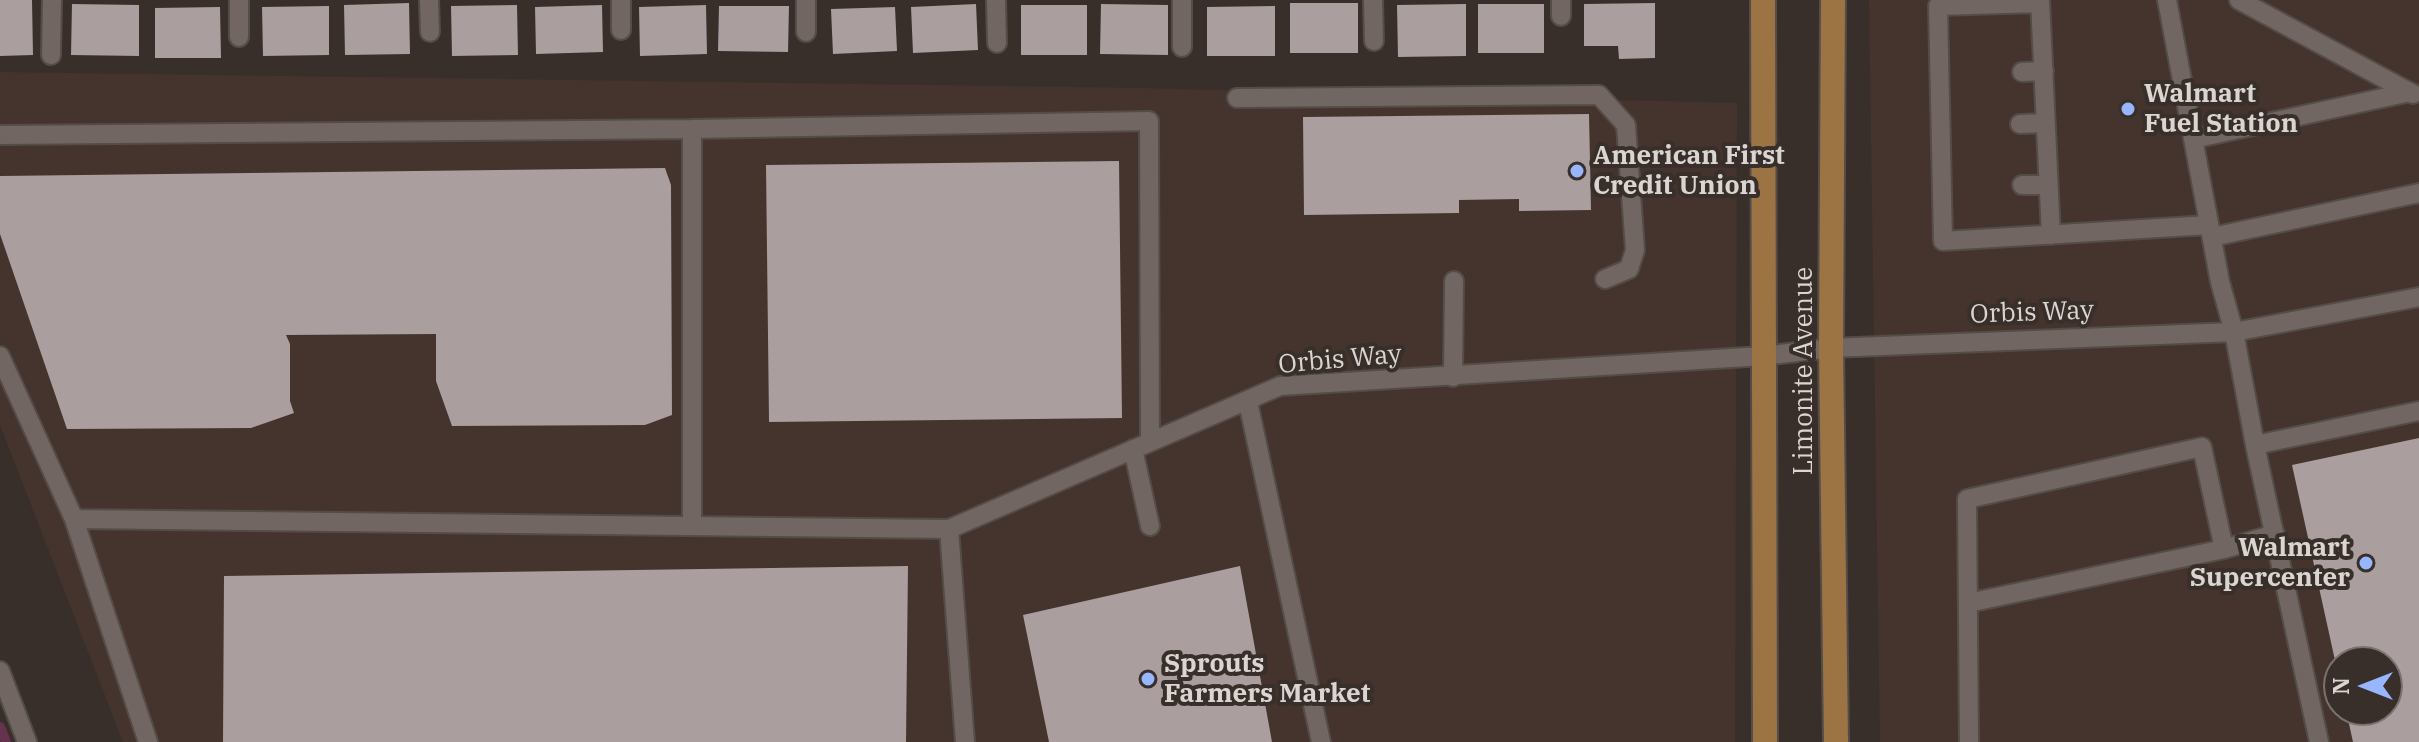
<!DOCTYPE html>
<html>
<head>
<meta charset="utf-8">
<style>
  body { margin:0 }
  #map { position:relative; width:2419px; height:742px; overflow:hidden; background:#382f2b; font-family:"IBM Plex Serif",serif }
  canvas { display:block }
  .north { position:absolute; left:2323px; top:646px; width:80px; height:80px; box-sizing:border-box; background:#382f2b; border:2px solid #79716e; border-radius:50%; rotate:270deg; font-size:22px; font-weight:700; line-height:32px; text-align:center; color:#dbd5d2 }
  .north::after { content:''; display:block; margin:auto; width:28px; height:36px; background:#97b6fd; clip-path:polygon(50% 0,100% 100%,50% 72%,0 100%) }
</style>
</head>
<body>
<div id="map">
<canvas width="2419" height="742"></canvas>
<div class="north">N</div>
</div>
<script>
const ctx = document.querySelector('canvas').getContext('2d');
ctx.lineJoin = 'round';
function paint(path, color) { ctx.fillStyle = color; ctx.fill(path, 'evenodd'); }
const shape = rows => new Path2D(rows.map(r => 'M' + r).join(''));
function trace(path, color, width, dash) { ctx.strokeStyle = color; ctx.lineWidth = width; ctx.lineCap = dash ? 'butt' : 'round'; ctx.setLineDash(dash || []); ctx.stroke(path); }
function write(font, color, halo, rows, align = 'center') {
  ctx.font = font + ' "IBM Plex Serif",serif'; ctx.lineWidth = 8; ctx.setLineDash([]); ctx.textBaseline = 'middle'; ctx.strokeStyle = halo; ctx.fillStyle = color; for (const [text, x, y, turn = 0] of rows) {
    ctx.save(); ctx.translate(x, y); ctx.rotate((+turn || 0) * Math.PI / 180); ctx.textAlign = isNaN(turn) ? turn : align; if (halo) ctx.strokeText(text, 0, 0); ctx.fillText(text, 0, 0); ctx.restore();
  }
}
const built = shape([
  [1869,0,2419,0,2419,742,1880,742],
  [2339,662,2387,662,2387,710,2339,710],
  [0,72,1142,88,1737,103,1735,742,123,742,0,425]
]);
const stream = shape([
  [0,727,6,742]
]);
const building = shape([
  [0,0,32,0,33,55,0,56],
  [409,3,410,54,345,55,344,5],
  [1290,3,1358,3,1358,53,1290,53],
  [1655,3,1655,58,1619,59,1618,46,1584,46,1584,4],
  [72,4,139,5,139,56,71,55],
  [976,4,978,50,913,53,911,7],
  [1101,4,1168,5,1168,55,1100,54],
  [1466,4,1466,56,1398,57,1397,5],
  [1478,4,1544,4,1544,53,1478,53],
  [517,5,518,55,452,56,451,6],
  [602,5,603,52,536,54,535,7],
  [706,5,707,54,640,56,639,7],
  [1021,5,1087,5,1087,55,1021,55],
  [329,6,329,55,263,56,262,7],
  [719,6,789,6,788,52,718,51],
  [1275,6,1275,56,1207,56,1207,7],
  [220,7,221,58,155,58,155,8],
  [895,7,897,51,833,54,831,9],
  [1589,114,1591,210,1519,211,1519,199,1459,200,1459,213,1304,215,1303,117],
  [1119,161,1122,418,769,422,766,165],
  [665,168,671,185,672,415,645,425,452,426,436,381,436,334,286,335,290,344,290,401,294,413,251,428,67,429,0,234,0,176],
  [2419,438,2419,742,2353,742,2346,710,2387,710,2387,662,2339,662,2338,674,2292,465],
  [908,566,906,742,223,742,224,576],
  [1240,566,1272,742,1049,742,1023,615]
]);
const lane = shape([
  [239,0,239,37],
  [429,0,430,32],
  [621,0,621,30],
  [996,0,997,43],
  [1373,0,1374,41],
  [1561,0,1561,16],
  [2040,0,2051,235],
  [2167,0,2220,282,2234,332,2255,445,2319,742],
  [2239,0,2413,94],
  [2040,3,1938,6,1943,241,2209,225],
  [806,32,806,0],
  [1182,47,1182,0],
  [51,55,52,0],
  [2022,72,2044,71],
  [1237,98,1599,95,1626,125,1635,250,1629,269,1605,279],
  [2020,124,2045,123],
  [692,129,1149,121,1150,442],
  [0,135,692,129,692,526],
  [2193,139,2410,92],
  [2022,185,2048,185],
  [2212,237,2419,193],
  [0,356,74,519],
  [1453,377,1454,281],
  [1248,402,1321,742],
  [2255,445,2419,411],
  [1133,449,1150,526],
  [949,529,965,742],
  [1968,603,2224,549,2275,534],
  [0,671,27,742],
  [148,742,74,519,949,529,1280,386,1763,356,1831,348,2234,332,2419,297],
  [1969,742,1967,499,2202,447,2224,549]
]);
const primary = shape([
  [1763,0,1765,742],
  [1833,0,1831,348,1836,742]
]);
const markers = [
  [2128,109,8,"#97b6fd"],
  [1577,171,8,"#97b6fd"],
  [2366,563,8,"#97b6fd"],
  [1148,679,8,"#97b6fd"]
];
const poiNames = [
  ["Walmart",2144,94],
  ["Fuel Station",2144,124],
  ["American First",1593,156],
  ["Credit Union",1593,186],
  ["Walmart",2350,548,"right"],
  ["Supercenter",2350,578,"right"],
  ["Sprouts",1164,664],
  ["Farmers Market",1164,694]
];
const streetNames = [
  ["Orbis Way",2032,313,-2],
  ["Orbis Way",1340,360,-5],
  ["Limonite Avenue",1804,371,-90]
];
paint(built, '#44342d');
trace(stream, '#65334e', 10);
paint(building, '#ab9e9e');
trace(lane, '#544c48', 22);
trace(primary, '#544c48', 28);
trace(lane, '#716662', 18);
trace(primary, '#9c7443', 24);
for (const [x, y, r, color] of markers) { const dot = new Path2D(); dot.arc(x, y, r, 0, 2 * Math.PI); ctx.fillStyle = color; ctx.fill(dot); trace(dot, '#382f2b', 3); }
write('bold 26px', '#dbd5d2', '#382f2b', poiNames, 'left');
write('26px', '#dbd5d2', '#382f2b', streetNames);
</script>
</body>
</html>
